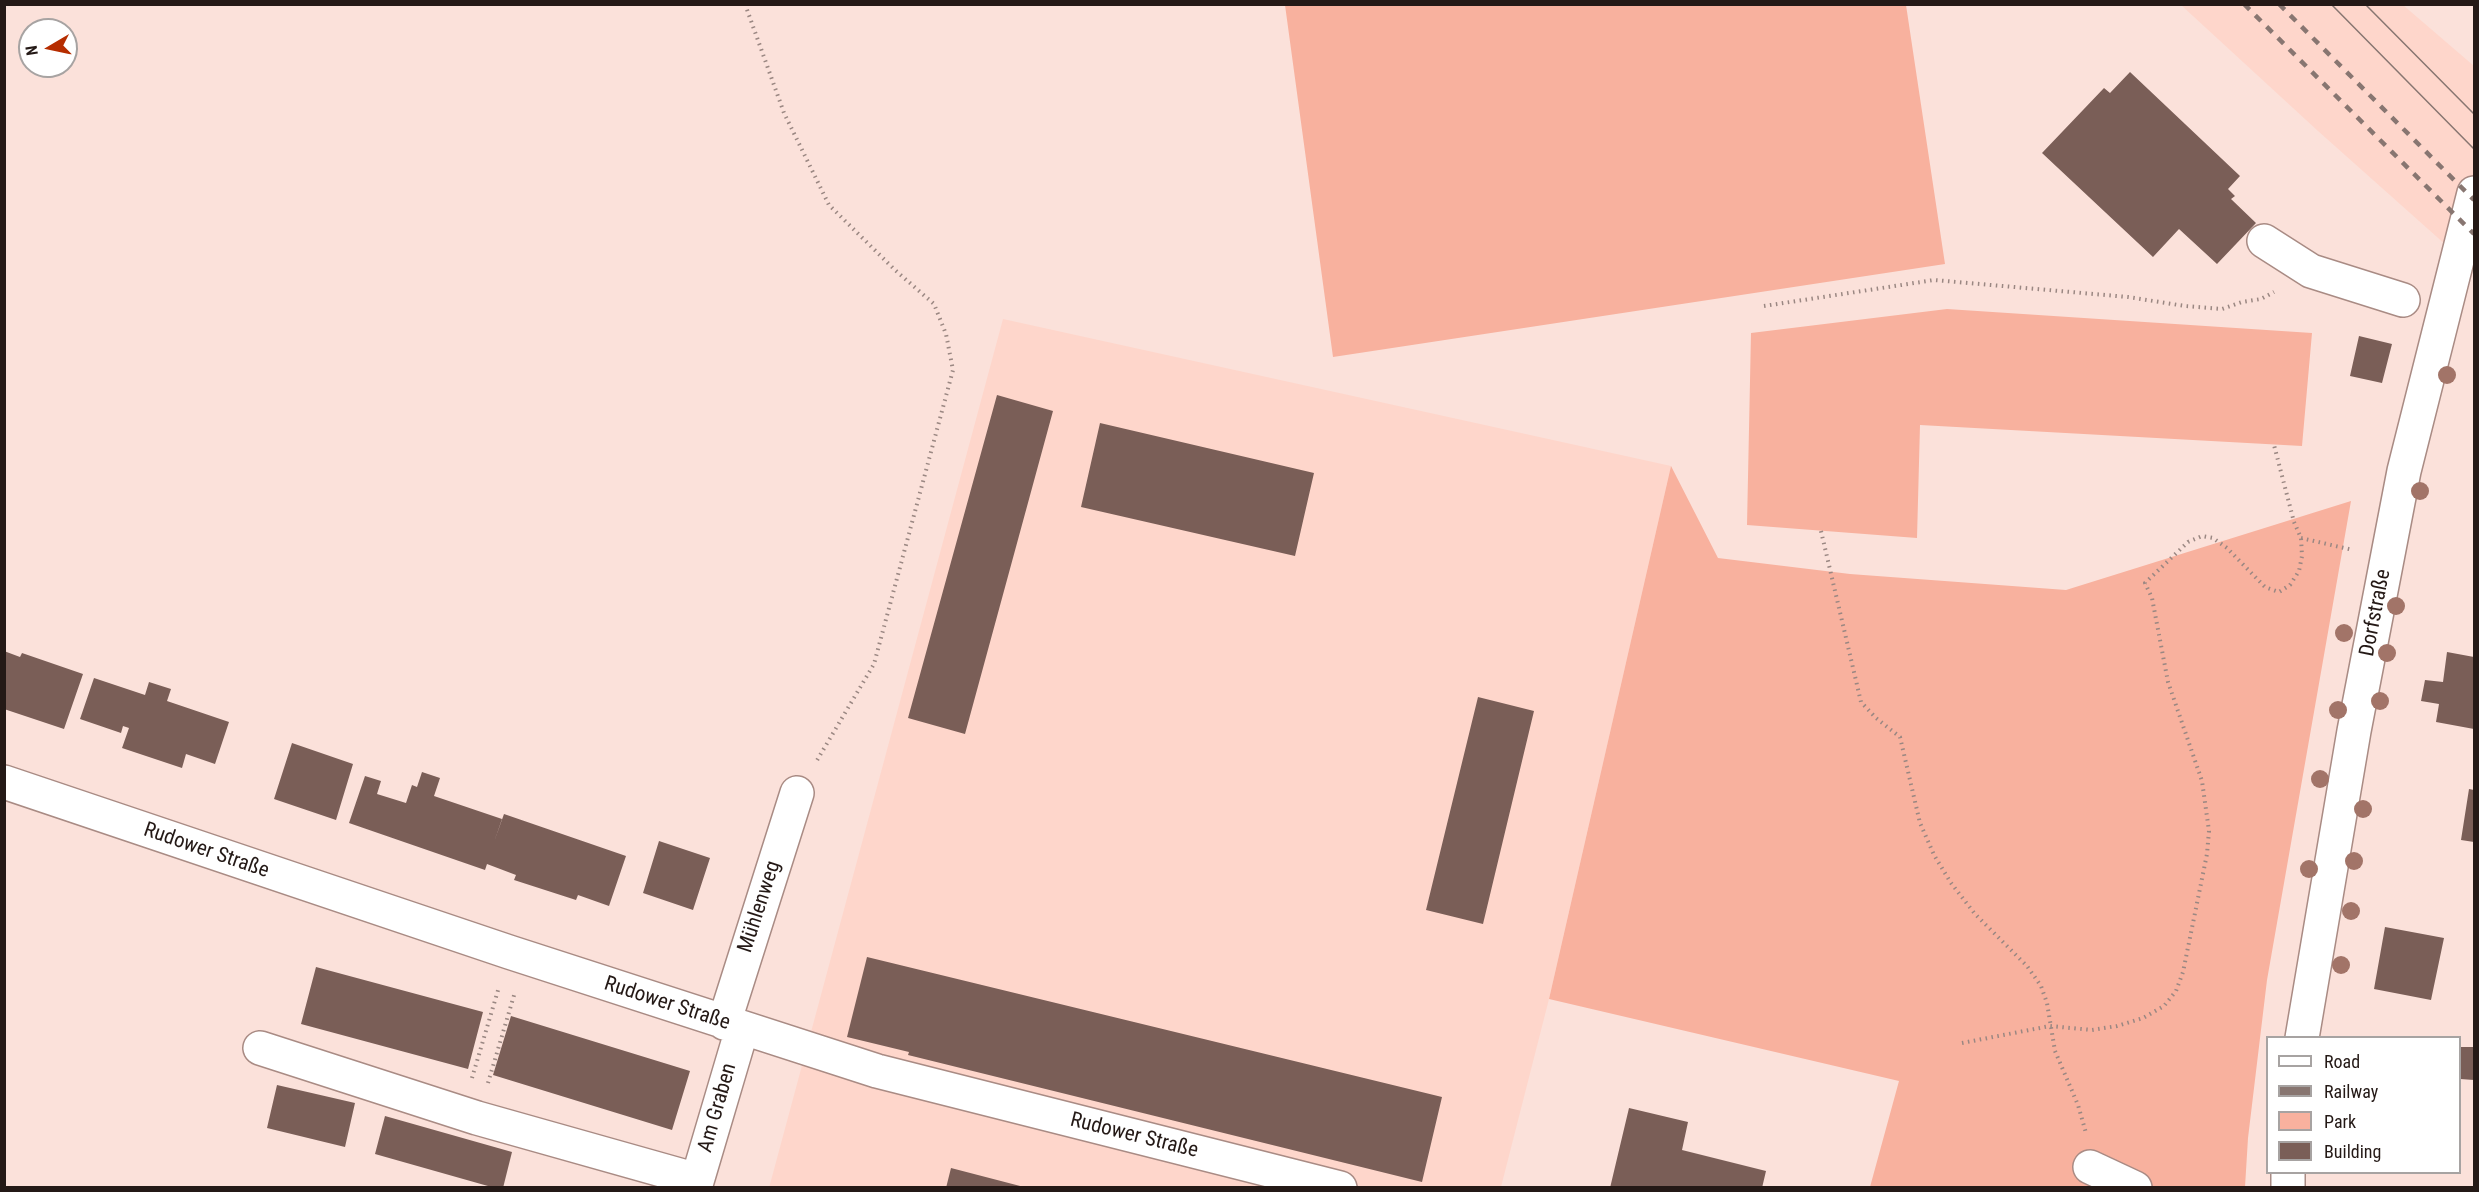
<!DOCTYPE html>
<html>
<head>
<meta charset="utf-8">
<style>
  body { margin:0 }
  #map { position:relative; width:2479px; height:1192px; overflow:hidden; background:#fbe1da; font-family:"Roboto Condensed",sans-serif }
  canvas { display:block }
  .frame { position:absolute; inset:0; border:6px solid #241916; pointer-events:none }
  .legend { position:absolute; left:2266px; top:1036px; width:195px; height:138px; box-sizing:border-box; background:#fff; border:2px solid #a7a3a2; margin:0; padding:8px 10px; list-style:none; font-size:18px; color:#241916 }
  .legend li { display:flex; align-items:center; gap:12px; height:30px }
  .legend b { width:30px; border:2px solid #a7a3a2 }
  .north { position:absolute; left:18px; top:18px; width:60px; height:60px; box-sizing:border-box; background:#fff; border:2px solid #a7a3a2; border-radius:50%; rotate:261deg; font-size:16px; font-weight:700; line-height:24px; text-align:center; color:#241916 }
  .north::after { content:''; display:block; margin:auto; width:21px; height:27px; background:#b62d00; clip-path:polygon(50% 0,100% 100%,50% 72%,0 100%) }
</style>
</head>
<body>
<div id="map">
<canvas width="2479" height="1192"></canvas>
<div class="frame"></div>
<ul class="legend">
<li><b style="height:8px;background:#fff"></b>Road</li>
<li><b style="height:8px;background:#887671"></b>Railway</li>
<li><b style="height:16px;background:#f8b19e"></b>Park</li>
<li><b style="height:16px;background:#7a5e57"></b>Building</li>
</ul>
<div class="north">N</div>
</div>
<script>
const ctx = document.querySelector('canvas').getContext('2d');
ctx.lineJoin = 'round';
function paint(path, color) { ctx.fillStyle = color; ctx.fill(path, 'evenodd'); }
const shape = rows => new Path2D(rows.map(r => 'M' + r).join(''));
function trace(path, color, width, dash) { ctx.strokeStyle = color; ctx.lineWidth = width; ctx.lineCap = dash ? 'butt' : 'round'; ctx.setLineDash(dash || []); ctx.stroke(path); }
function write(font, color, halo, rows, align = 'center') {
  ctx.font = font + ' "Roboto Condensed",sans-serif'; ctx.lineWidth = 6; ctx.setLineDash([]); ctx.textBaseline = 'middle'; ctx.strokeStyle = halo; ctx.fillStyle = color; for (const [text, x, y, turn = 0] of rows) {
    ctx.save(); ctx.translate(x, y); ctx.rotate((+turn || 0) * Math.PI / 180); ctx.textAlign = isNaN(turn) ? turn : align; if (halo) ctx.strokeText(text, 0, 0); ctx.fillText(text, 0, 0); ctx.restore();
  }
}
const built = shape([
  [2181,5,2403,5,2474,66,2474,270,2318,131],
  [1003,319,1671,466,1549,999,1501,1187,769,1188]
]);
const green = shape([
  [1285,5,1906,5,1945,264,1333,357],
  [1947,309,2312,333,2302,446,1920,425,1917,538,1747,525,1751,333],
  [1671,466,1718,558,1850,574,2066,590,2351,501,2267,980,2248,1138,2245,1187,1870,1187,1899,1081,1549,999]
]);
const building = shape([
  [2130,72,2240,176,2228,189,2235,196,2231,199,2256,223,2217,264,2179,229,2153,257,2042,153,2104,88,2110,93],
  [2359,336,2392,344,2382,383,2350,376],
  [997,395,1053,411,965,734,908,718],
  [1100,423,1314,473,1295,556,1081,507],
  [4,651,20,657,22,653,83,674,64,729,4,709],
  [2447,652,2474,657,2474,729,2436,722,2439,704,2421,701,2425,680,2443,682],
  [94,678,145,695,149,682,171,689,167,701,229,722,215,764,186,754,182,768,122,748,129,728,123,726,121,733,80,719],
  [1478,697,1534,711,1483,924,1426,910],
  [292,743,353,764,336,820,274,799],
  [422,772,440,778,434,796,502,819,494,842,504,814,626,856,609,906,578,895,576,900,514,880,516,875,487,864,485,870,349,823,365,776,381,781,377,794,406,803,412,785,417,787],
  [2469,789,2474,790,2474,842,2461,840],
  [659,841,710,858,693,910,643,893],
  [2385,927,2444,938,2431,1000,2374,989],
  [867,957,1442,1097,1422,1182,908,1055,909,1052,847,1037],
  [316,967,483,1012,468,1069,301,1024],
  [511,1016,690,1071,672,1130,493,1075],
  [2460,1047,2474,1047,2474,1080,2460,1079],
  [277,1085,355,1103,345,1147,267,1128],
  [1629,1108,1688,1122,1682,1150,1766,1171,1762,1188,1610,1188],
  [385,1116,512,1152,503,1188,495,1188,375,1154],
  [951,1168,1024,1187,1024,1188,946,1188]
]);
const path = shape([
  [745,4,784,113,829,205,895,270,934,304,946,334,953,370,874,664,816,762],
  [1764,306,1934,280,2128,297,2185,306,2222,309,2242,302,2261,299,2274,292],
  [1821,531,1861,702,1876,718,1900,737,1920,823,1934,855,1951,883,1975,914,2027,966,2041,986,2047,1003,2055,1051,2078,1105,2086,1133],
  [2301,538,2353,550],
  [1962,1043,2050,1026,2092,1030,2117,1026,2143,1018,2164,1006,2176,991,2183,972,2207,854,2209,831,2202,781,2168,682,2152,598,2145,583,2188,542,2202,536,2213,538,2227,548,2265,587,2279,592,2290,585,2299,571,2302,556,2301,538,2294,522,2274,445],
  [472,1078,499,987],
  [488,1083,515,992]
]);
const minor = shape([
  [2264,241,2311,271,2403,300],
  [4,782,509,952,877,1071,1340,1188],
  [724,1023,797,793],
  [2302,1038,2354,731,2404,471,2474,193],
  [260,1048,477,1118,697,1180],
  [2090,1167,2135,1188],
  [2288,1172,2288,1188],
  [695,1188,742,1029]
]);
const tram = shape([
  [2331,4,2474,149],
  [2365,4,2474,114]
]);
const rail = shape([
  [2244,4,2474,234],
  [2279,4,2474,200]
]);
const trees = [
  [2447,375],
  [2420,491],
  [2396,606],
  [2344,633],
  [2387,653],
  [2380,701],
  [2338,710],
  [2320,779],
  [2363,809],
  [2354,861],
  [2309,869],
  [2351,911],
  [2341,965]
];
const streetNames = [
  ["Dorfstraße",2376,613,-79],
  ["Rudower Straße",206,851,19],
  ["Mühlenweg",760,907,-72],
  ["Rudower Straße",667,1004,18],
  ["Am Graben",718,1108,-74],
  ["Rudower Straße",1134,1136,14]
];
paint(built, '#fed6cb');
paint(green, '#f8b19e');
paint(building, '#7a5e57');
trace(minor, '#a98b84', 36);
trace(path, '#9a8782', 4, [1.5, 4.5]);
trace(minor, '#fff', 33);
trace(tram, '#887671', 1.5);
trace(rail, '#887671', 4.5, [8, 8]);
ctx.fillStyle = '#a27468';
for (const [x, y] of trees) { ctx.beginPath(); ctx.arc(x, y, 9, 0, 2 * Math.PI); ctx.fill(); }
write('21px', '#241916', '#fff', streetNames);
</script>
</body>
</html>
